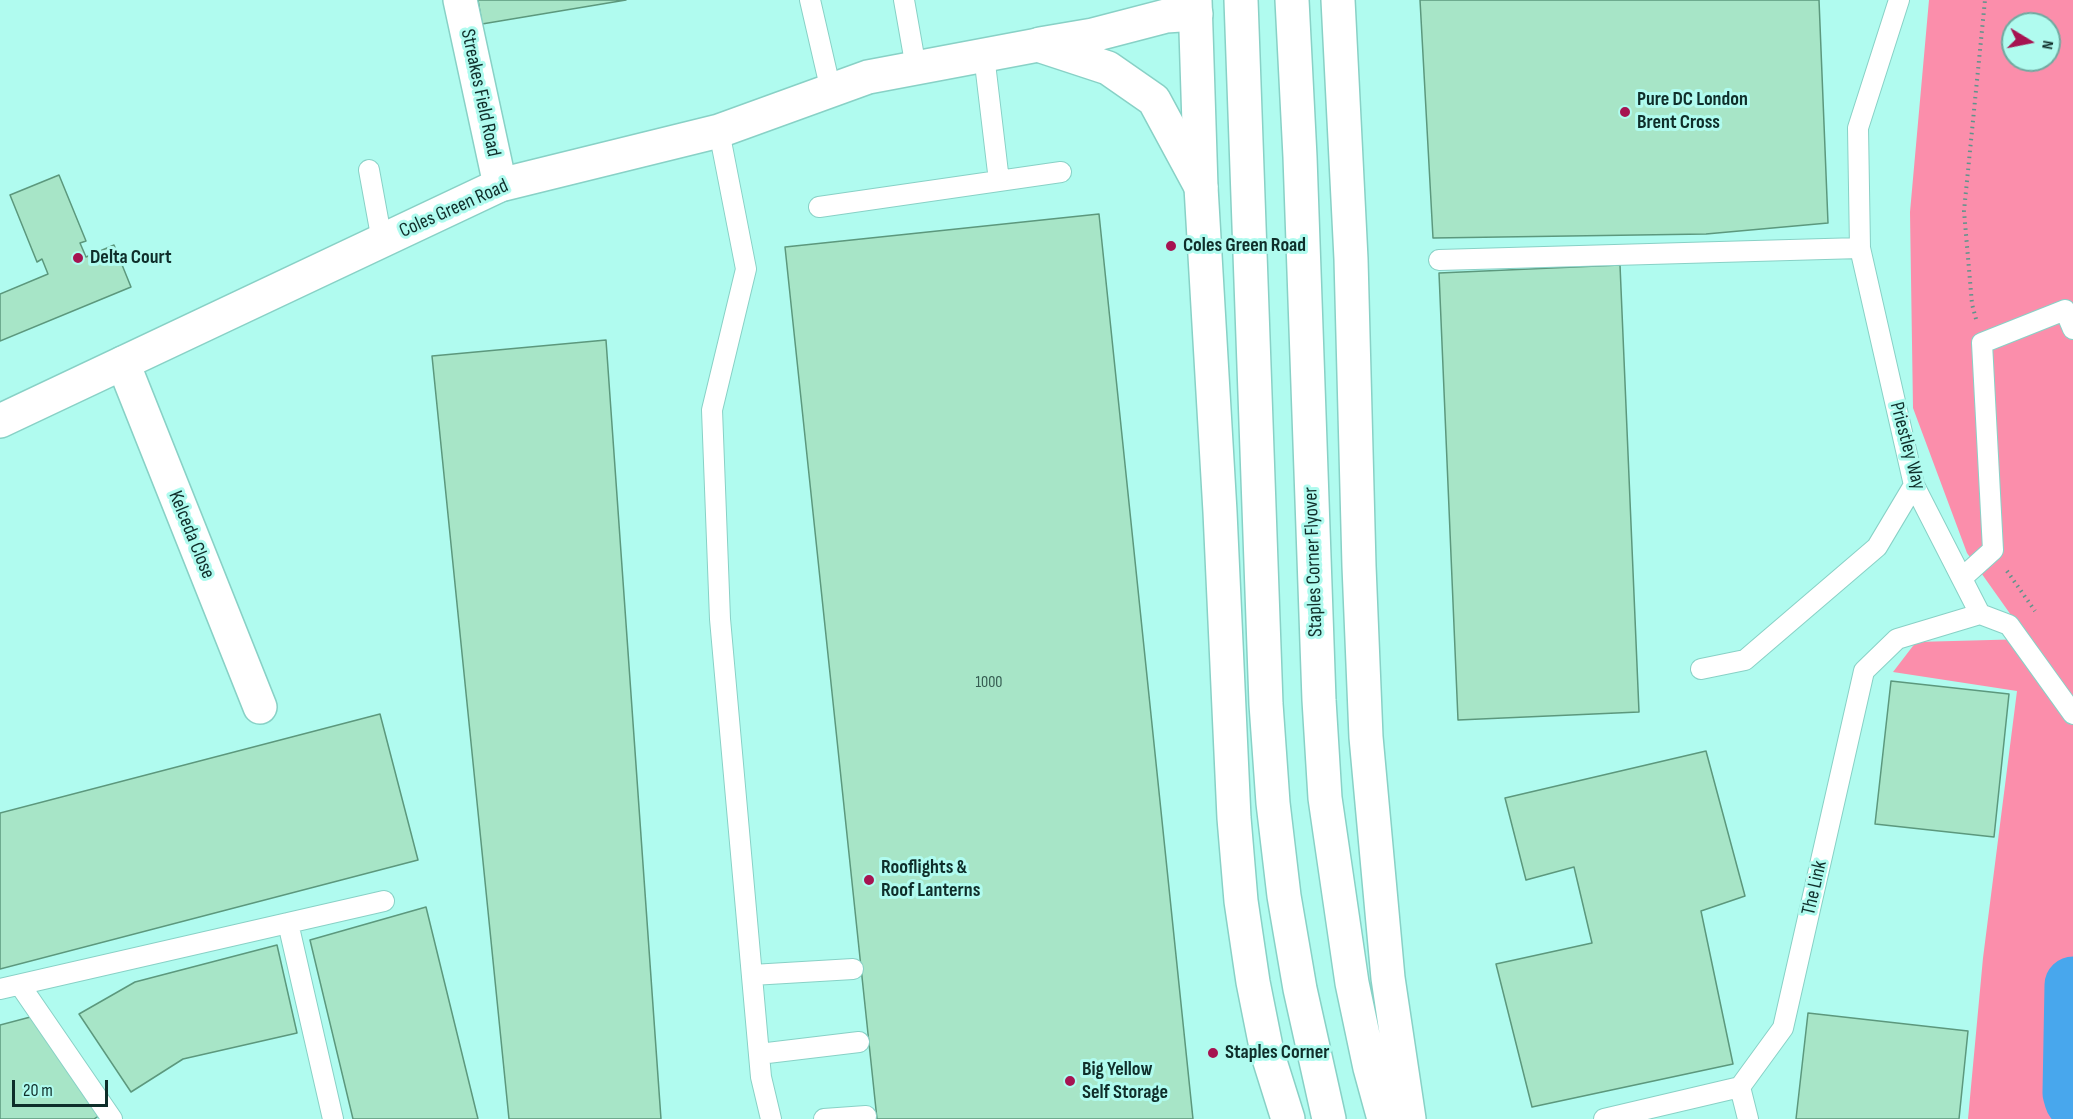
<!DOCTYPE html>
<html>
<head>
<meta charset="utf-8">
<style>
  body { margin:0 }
  #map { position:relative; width:2073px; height:1119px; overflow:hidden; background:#b0fbef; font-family:"Sofia Sans Condensed",sans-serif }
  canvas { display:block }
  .north { position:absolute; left:2001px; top:12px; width:60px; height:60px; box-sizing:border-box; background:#b0fbef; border:2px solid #70a9a0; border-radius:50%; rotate:100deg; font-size:16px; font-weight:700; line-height:24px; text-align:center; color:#0f2e2a }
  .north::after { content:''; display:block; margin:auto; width:21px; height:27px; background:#a61351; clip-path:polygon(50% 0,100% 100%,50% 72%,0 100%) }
  .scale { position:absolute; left:12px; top:1080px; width:96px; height:27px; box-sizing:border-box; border:3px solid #0f2e2a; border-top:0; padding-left:8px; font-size:18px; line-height:21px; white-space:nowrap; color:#0f2e2a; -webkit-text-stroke:4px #b0fbef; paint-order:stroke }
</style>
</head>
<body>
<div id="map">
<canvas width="2073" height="1119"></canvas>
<div class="north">N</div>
<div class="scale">20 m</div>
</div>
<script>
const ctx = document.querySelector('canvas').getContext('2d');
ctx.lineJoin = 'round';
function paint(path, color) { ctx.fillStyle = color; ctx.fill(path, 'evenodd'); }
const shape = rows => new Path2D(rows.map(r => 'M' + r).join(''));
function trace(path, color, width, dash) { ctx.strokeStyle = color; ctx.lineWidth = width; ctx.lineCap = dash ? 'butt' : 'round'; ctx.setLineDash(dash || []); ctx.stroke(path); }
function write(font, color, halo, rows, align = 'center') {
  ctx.font = font + ' "Sofia Sans Condensed",sans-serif'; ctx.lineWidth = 6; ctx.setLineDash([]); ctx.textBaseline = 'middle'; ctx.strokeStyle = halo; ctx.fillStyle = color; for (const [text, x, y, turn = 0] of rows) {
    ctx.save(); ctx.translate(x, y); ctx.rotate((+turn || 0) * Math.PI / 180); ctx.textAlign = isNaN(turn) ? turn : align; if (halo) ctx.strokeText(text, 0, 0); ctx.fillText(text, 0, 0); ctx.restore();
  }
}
const forest = shape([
  [1929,0,2073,0,2073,1119,1968,1119,1983,958,2017,691,1893,672,1916,642,2028,639,1967,553,1913,408,1910,212],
  [2013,24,2049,24,2049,60,2013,60]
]);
const river = shape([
  [2073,985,2071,1093,2073,1100]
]);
const building = shape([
  [478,0,626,0,482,24,478,0],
  [1420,0,1819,0,1828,223,1706,234,1433,238,1420,0],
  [59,175,86,241,80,243,86,257,114,245,131,287,0,341,0,294,48,274,42,259,37,262,10,195,59,175],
  [1099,214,1193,1119,877,1119,785,247,1099,214],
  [1620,265,1639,712,1458,720,1439,273,1620,265],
  [606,340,661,1119,509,1119,432,356,606,340],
  [1891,681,2009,694,1994,837,1875,824,1891,681],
  [380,714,418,860,0,969,0,813,380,714],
  [1706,751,1745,896,1701,911,1733,1064,1532,1107,1496,964,1592,943,1574,867,1526,880,1505,798,1706,751],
  [426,907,478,1119,353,1119,310,940,426,907],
  [277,945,297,1033,183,1059,131,1092,79,1014,135,982,277,945],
  [1808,1013,1968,1031,1959,1119,1796,1119,1808,1013],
  [38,1015,103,1113,94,1119,0,1119,0,1025,38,1015]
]);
const path = shape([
  [1976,319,1972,304,1964,211,1985,0],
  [2007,571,2035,611]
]);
const lane = shape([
  [810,0,831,91],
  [904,0,916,68],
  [1899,0,1858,128,1860,248,1914,485,1980,614,2009,625,2073,714],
  [984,55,999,181],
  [719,131,746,269,712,410,720,619,761,1077,771,1119],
  [369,170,382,241],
  [819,207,1061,172],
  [1439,260,1860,248],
  [1962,578,1993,550,1982,343,2065,310,2073,329],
  [1701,669,1745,660,1877,547,1914,485],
  [752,975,853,969],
  [20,985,112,1119],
  [0,989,288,923],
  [759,1054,859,1042],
  [1740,1087,1748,1119],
  [333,1119,288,923,384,901],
  [824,1119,866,1116],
  [1604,1119,1740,1087,1783,1028,1864,671,1897,639,1980,614]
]);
const street = shape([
  [460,0,500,185],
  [1040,44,1093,35,1166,16,1196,14],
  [1038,45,1108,68,1154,100,1201,187],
  [123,363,260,707]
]);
const secondary = shape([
  [0,421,500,185,719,131,868,77,1038,45]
]);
const highway = shape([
  [1195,0,1201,187,1220,512,1234,818,1241,901,1253,982,1267,1052,1288,1119],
  [1241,0,1266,704,1273,803,1284,896,1300,989,1329,1119],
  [1292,0,1300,157,1319,700,1325,798,1352,983,1370,1068,1384,1119],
  [1338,0,1351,259,1359,566,1366,737,1388,978,1409,1119]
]);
const markers = [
  [1625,112,6,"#a61351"],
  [1171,246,6,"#a61351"],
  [78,258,6,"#a61351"],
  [869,880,6,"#a61351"],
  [1213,1053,6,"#a61351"],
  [1070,1081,6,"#a61351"]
];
const numberNames = [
  ["1000",989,683]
];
const streetNames = [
  ["Streakes Field Road",480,93,78],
  ["Coles Green Road",454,209,-24],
  ["Priestley Way",1907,446,75],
  ["Kelceda Close",191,535,68],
  ["Staples Corner Flyover",1314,562,-92],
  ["The Link",1815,888,-77]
];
const poiNames = [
  ["Pure DC London",1637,100],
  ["Brent Cross",1637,123],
  ["Coles Green Road",1183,246],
  ["Delta Court",90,258],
  ["Rooflights &",881,868],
  ["Roof Lanterns",881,891],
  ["Staples Corner",1225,1053],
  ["Big Yellow",1082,1070],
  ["Self Storage",1082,1093]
];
paint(forest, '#fb8eab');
trace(river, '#48a7ed', 57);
paint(building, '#a7e5c7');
trace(building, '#5c987d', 1.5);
trace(lane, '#88d1c6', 22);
trace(street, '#88d1c6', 36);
trace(secondary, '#88d1c6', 36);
trace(highway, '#88d1c6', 36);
trace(path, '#5e938b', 4, [1.5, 4.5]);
trace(lane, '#fff', 20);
trace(street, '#fff', 33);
trace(secondary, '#fff', 33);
trace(highway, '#fff', 33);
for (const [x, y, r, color] of markers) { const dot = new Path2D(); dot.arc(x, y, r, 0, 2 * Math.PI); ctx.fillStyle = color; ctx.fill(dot); trace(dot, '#b0fbef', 2); }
write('16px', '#355c51', null, numberNames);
write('20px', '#0f2e2a', '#b0fbef', streetNames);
write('bold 20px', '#0f2e2a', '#b0fbef', poiNames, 'left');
</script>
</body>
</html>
